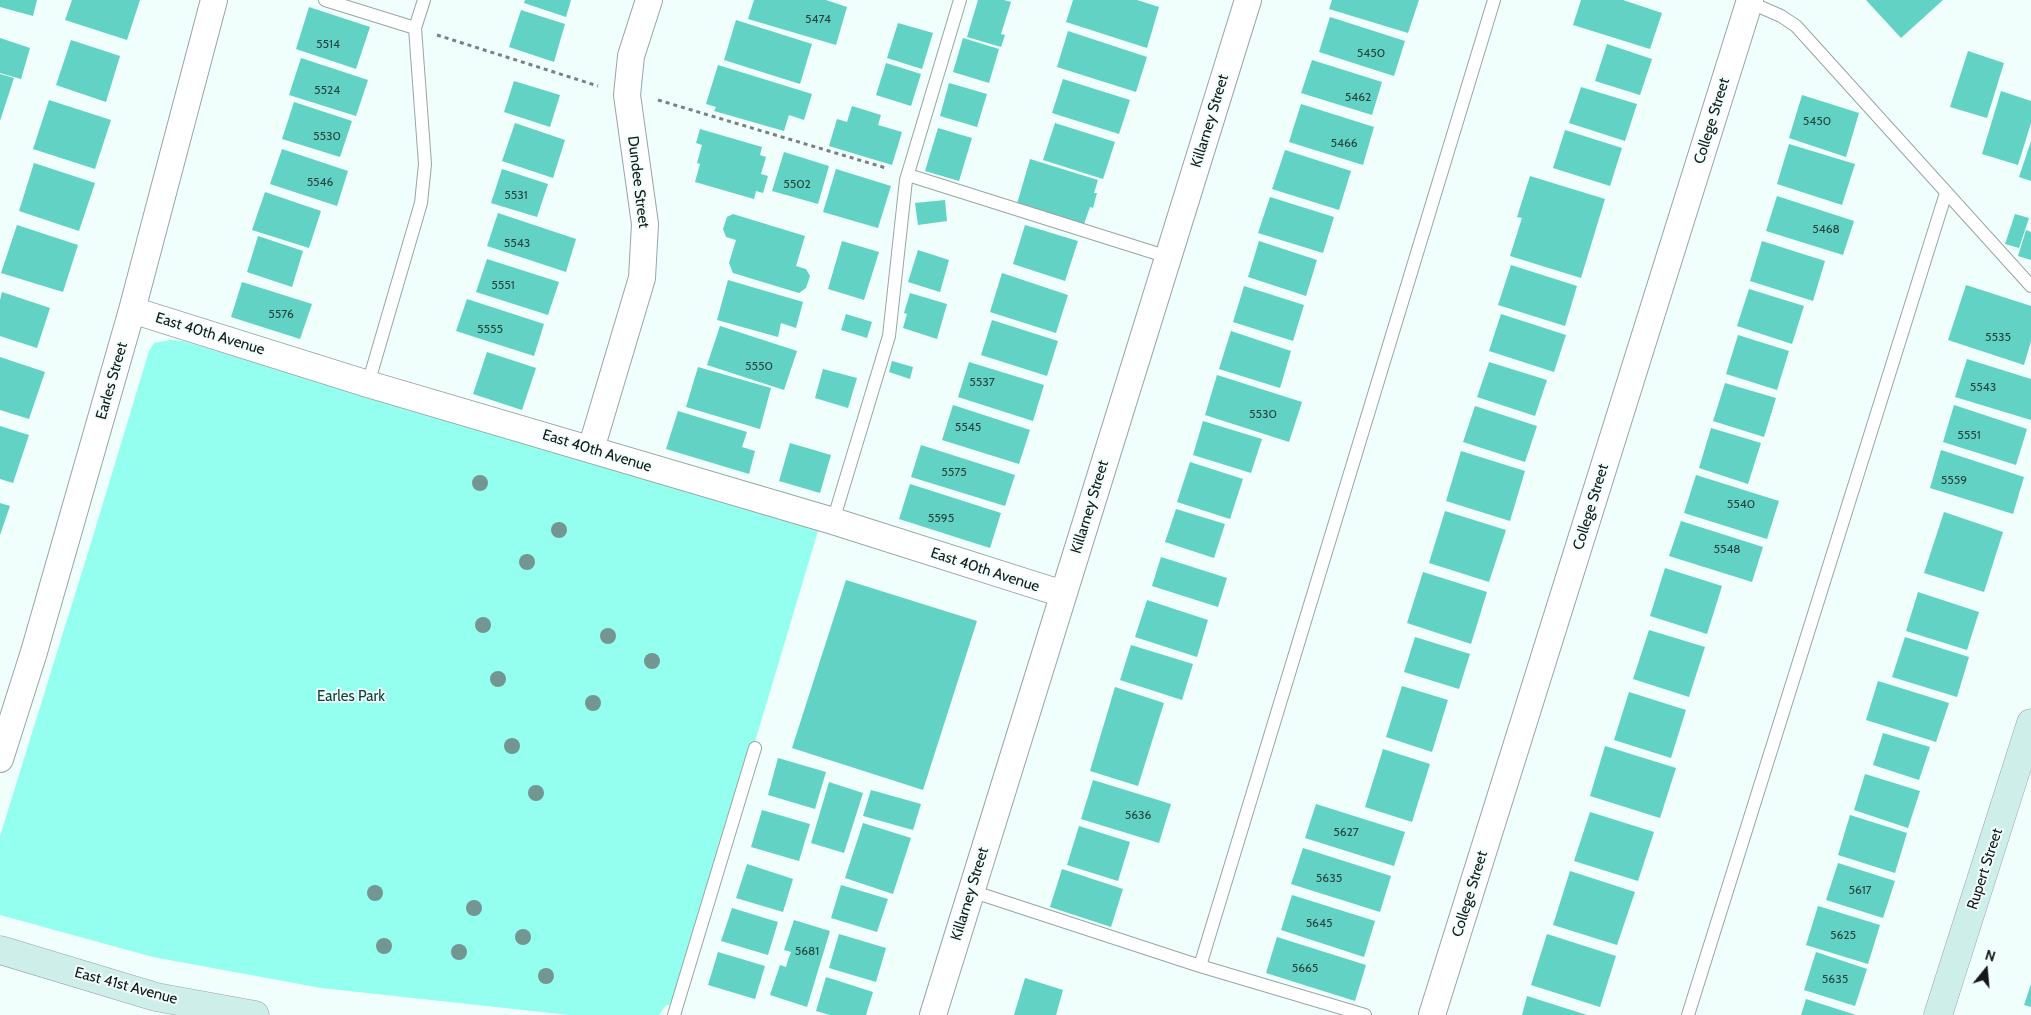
<!DOCTYPE html>
<html>
<head>
<meta charset="utf-8">
<style>
  body { margin:0 }
  #map { position:relative; width:2031px; height:1015px; overflow:hidden; background:#f0fefc; font-family:Cabin,sans-serif }
  canvas { display:block }
  .north { position:absolute; left:1961px; top:945px; width:50px; height:50px; -webkit-text-stroke:4px #f0fefc; paint-order:stroke; rotate:17deg; font-size:14px; font-weight:700; line-height:20px; text-align:center; color:#131817 }
  .north::after { content:''; display:block; margin:auto; width:18px; height:22px; background:#131817; clip-path:polygon(50% 0,100% 100%,50% 72%,0 100%) }
</style>
</head>
<body>
<div id="map">
<canvas width="2031" height="1015"></canvas>
<div class="north">N</div>
</div>
<script>
const ctx = document.querySelector('canvas').getContext('2d');
ctx.lineJoin = 'round';
function paint(path, color) { ctx.fillStyle = color; ctx.fill(path, 'evenodd'); }
const shape = rows => new Path2D(rows.map(r => 'M' + r).join(''));
function trace(path, color, width, dash) { ctx.strokeStyle = color; ctx.lineWidth = width; ctx.lineCap = dash ? 'butt' : 'round'; ctx.setLineDash(dash || []); ctx.stroke(path); }
function write(font, color, halo, rows, align = 'center') {
  ctx.font = font + ' Cabin,sans-serif'; ctx.lineWidth = 4; ctx.setLineDash([]); ctx.textBaseline = 'middle'; ctx.strokeStyle = halo; ctx.fillStyle = color; for (const [text, x, y, turn = 0] of rows) {
    ctx.save(); ctx.translate(x, y); ctx.rotate((+turn || 0) * Math.PI / 180); ctx.textAlign = isNaN(turn) ? turn : align; if (halo) ctx.strokeText(text, 0, 0); ctx.fillText(text, 0, 0); ctx.restore();
  }
}
const green = shape([
  [170,340,183,341,818,531,676,1006,666,1005,659,1015,569,1015,321,988,153,957,0,915,0,836,90,546,149,351,154,343]
]);
const building = shape([
  [0,0,37,0,33,16,0,7],
  [72,0,140,0,127,40,65,20],
  [525,0,571,0,566,17,524,3],
  [754,0,826,0,847,7,836,45,748,19],
  [978,0,1004,0,1011,2,1001,34,1005,35,1001,47,967,37],
  [1073,0,1137,0,1159,7,1147,48,1066,22],
  [1332,0,1419,0,1408,33,1329,9],
  [1581,0,1623,0,1662,13,1650,49,1573,25],
  [1866,0,1943,0,1901,38],
  [309,7,370,27,356,69,296,49],
  [521,10,565,24,554,62,509,47],
  [1330,17,1405,41,1394,76,1319,52],
  [736,20,812,44,800,84,724,60],
  [898,23,933,33,922,69,887,58],
  [1068,31,1147,57,1136,92,1057,67],
  [0,38,30,48,21,79,0,73],
  [963,38,999,49,989,83,953,72],
  [71,40,120,56,106,102,56,85],
  [1607,44,1652,59,1640,95,1595,81],
  [1968,51,2004,63,1987,118,1950,107],
  [301,58,368,80,356,116,289,95],
  [1312,60,1382,82,1372,115,1301,93],
  [886,63,921,74,911,106,876,95],
  [718,65,812,94,804,120,789,115,784,131,714,111,716,107,706,104],
  [0,74,14,78,0,121],
  [1063,79,1130,100,1119,134,1052,113],
  [514,81,560,95,550,127,504,112],
  [949,83,987,94,977,127,940,116],
  [1581,87,1637,104,1625,141,1569,123],
  [2001,91,2031,101,2031,123,2018,165,1982,154],
  [1802,95,1859,113,1846,157,1789,138],
  [49,100,111,120,95,169,33,149],
  [294,102,352,121,340,157,282,139],
  [1301,104,1374,127,1363,165,1289,142],
  [852,106,881,115,878,125,902,132,892,165,829,146,837,119,847,122],
  [515,123,565,140,553,178,502,161],
  [1055,123,1115,142,1103,179,1043,160],
  [938,128,972,138,959,181,925,171],
  [700,129,762,147,760,155,766,157,761,174,768,176,763,193,756,191,754,199,695,182,700,164,697,163,702,145,696,143],
  [1565,130,1622,148,1610,186,1553,168],
  [2031,141,2031,181,2019,177],
  [1789,144,1855,164,1842,205,1777,184],
  [282,149,348,171,337,206,270,184],
  [1285,150,1351,171,1339,210,1272,189],
  [784,152,829,166,818,204,772,191],
  [1030,159,1098,180,1094,193,1097,193,1093,208,1090,207,1084,224,1017,204],
  [34,163,95,183,79,231,19,211],
  [502,169,548,184,537,217,491,203],
  [836,169,891,186,878,228,823,212],
  [1530,176,1605,199,1581,278,1510,256,1522,218,1517,217],
  [265,192,321,211,309,248,252,230],
  [1777,196,1854,221,1843,255,1766,231],
  [1270,197,1334,217,1323,253,1258,233],
  [945,200,947,221,918,225,915,203],
  [498,213,576,239,566,272,487,246],
  [733,214,805,236,796,266,806,269,810,276,806,288,799,293,733,273,729,263,736,240,726,237,723,229,727,217],
  [2015,214,2029,218,2019,248,2005,244],
  [17,225,78,245,63,292,1,273],
  [1025,225,1078,241,1065,281,1013,264],
  [2026,230,2031,232,2031,260,2018,256],
  [258,236,303,251,292,287,247,272],
  [842,241,879,252,864,300,828,289],
  [1259,241,1317,260,1306,296,1248,277],
  [1762,241,1825,261,1813,301,1750,281],
  [918,250,949,260,940,292,908,282],
  [487,259,559,282,548,315,476,292],
  [1511,265,1577,286,1565,326,1498,305],
  [1002,273,1068,295,1056,333,990,312],
  [728,280,803,302,796,328,781,323,778,337,717,320],
  [242,282,312,304,300,339,231,317],
  [1966,285,2031,306,2031,341,2024,365,1948,340],
  [1244,286,1304,305,1293,341,1233,322],
  [1749,289,1804,306,1792,344,1737,326],
  [2,292,50,308,37,348,0,336,0,300],
  [910,293,947,304,937,339,903,328,907,314,904,313],
  [467,299,544,324,534,356,456,331],
  [846,314,872,322,867,338,841,330],
  [1501,314,1566,335,1554,372,1489,351],
  [992,320,1058,341,1047,376,981,355],
  [720,326,797,351,784,390,707,365],
  [1231,331,1291,351,1280,388,1219,369],
  [1738,335,1789,351,1777,390,1726,374],
  [487,352,536,368,522,410,473,394],
  [0,357,45,372,29,419,0,410],
  [1967,359,2031,379,2031,420,1955,397],
  [892,361,913,367,910,379,889,372],
  [969,362,1044,385,1033,421,958,397],
  [1489,362,1547,380,1535,416,1477,397],
  [698,367,771,388,760,429,686,407],
  [823,369,857,378,848,408,815,398],
  [1217,375,1302,402,1289,442,1205,415],
  [1725,383,1776,398,1764,437,1713,421],
  [953,405,1030,430,1019,464,942,440],
  [1954,405,2027,429,2016,465,1943,442],
  [1475,406,1537,426,1525,462,1463,442],
  [678,411,747,432,742,447,755,451,749,474,666,449],
  [1203,421,1262,439,1251,473,1193,455],
  [0,426,29,435,13,483,0,479],
  [1711,428,1761,443,1748,484,1699,468],
  [790,443,831,455,820,493,779,481],
  [921,445,1015,475,1005,506,911,477],
  [1941,450,2024,477,2013,514,1930,488],
  [1461,451,1525,471,1510,521,1446,501],
  [1190,462,1243,479,1230,519,1177,502],
  [1696,475,1779,501,1767,539,1684,513],
  [910,484,1001,513,990,548,899,519],
  [0,503,10,506,0,535],
  [1176,509,1225,524,1214,558,1165,542],
  [1445,511,1506,530,1489,582,1429,563],
  [1944,512,2003,532,1984,592,1924,573],
  [1681,521,1763,547,1752,582,1669,556],
  [1161,557,1227,578,1218,607,1152,586],
  [1665,568,1722,586,1707,634,1650,616],
  [1423,572,1487,592,1471,644,1407,623],
  [846,580,977,621,923,790,792,748],
  [1918,592,1979,612,1967,650,1906,631],
  [1147,600,1208,620,1197,657,1135,637],
  [1649,630,1705,647,1689,697,1633,679],
  [1415,637,1470,654,1459,689,1404,672],
  [1905,637,1969,657,1957,697,1892,677],
  [1131,645,1193,664,1182,700,1120,680],
  [1878,681,1949,703,1936,742,1866,720],
  [1402,686,1448,700,1432,752,1386,737],
  [1115,687,1164,703,1138,786,1090,771],
  [1629,692,1686,710,1671,758,1614,740],
  [1883,733,1930,747,1919,780,1873,765],
  [1605,746,1676,768,1660,818,1590,796],
  [1383,749,1430,764,1412,822,1365,807],
  [778,758,826,772,815,809,768,795],
  [1865,774,1920,791,1908,828,1854,810],
  [1093,780,1171,804,1159,843,1081,819],
  [829,782,863,793,844,853,811,843],
  [871,790,921,804,913,830,863,816],
  [1316,804,1405,832,1394,866,1305,838],
  [762,810,810,824,799,861,751,847],
  [1590,812,1654,832,1638,881,1574,861],
  [1850,815,1907,833,1895,873,1838,855],
  [863,823,911,838,893,894,845,878],
  [1079,826,1130,842,1118,881,1067,865],
  [1303,848,1391,876,1380,912,1291,884],
  [1838,863,1895,881,1883,918,1826,900],
  [747,864,793,879,783,912,736,898],
  [1062,869,1123,889,1111,927,1050,907],
  [1570,871,1635,892,1617,945,1553,925],
  [841,885,888,899,877,932,831,918],
  [1292,895,1375,921,1364,957,1281,930],
  [1818,906,1880,925,1868,964,1806,945],
  [732,908,778,922,768,955,721,941],
  [794,920,830,931,807,1007,770,995,780,965,786,967,788,960,791,952,784,950],
  [839,934,886,948,876,982,829,968],
  [1547,934,1616,956,1600,1007,1531,985],
  [1277,937,1366,965,1355,1001,1266,973],
  [718,952,765,966,755,999,708,985],
  [1816,952,1867,969,1855,1006,1804,990],
  [826,977,873,992,866,1015,830,1015,816,1011],
  [1025,978,1063,990,1056,1015,1014,1015],
  [2031,984,2031,1007,2024,1005],
  [1527,996,1587,1015,1522,1015],
  [1806,999,1856,1015,1801,1015]
]);
const path = shape([
  [437,35,598,86],
  [658,100,886,168]
]);
const lane = shape([
  [325,0,415,28],
  [1749,2,1781,16,1796,26,2031,286],
  [908,175,1168,257],
  [368,384,421,203,425,164,415,28,424,0],
  [833,521,889,336,906,180,960,0],
  [971,891,1200,966,1365,1015],
  [1200,966,1494,0],
  [674,1015,755,748],
  [1688,1015,1946,193]
]);
const street = shape([
  [132,310,368,384,833,521,1063,594],
  [591,449,642,278,645,224,627,95,631,56,649,0],
  [0,759,34,652,132,310,214,0],
  [933,1015,1248,0],
  [1432,1015,1750,0]
]);
const secondary = shape([
  [0,950,156,997,255,1015],
  [1938,1015,2031,723]
]);
const trees = [
  [480,483],
  [559,530],
  [527,562],
  [483,625],
  [608,636],
  [652,661],
  [498,679],
  [593,703],
  [512,746],
  [536,793],
  [375,893],
  [474,908],
  [523,937],
  [384,946],
  [459,952],
  [546,976]
];
const numberNames = [
  ["5474",818,19],
  ["5514",328,44],
  ["5450",1371,53],
  ["5524",327,90],
  ["5462",1358,97],
  ["5450",1817,121],
  ["5530",327,136],
  ["5466",1344,143],
  ["5546",320,182],
  ["5502",797,184],
  ["5531",516,195],
  ["5468",1826,229],
  ["5543",517,243],
  ["5551",503,285],
  ["5576",281,314],
  ["5555",490,329],
  ["5535",1998,337],
  ["5550",759,366],
  ["5537",982,382],
  ["5543",1983,387],
  ["5530",1263,414],
  ["5545",968,427],
  ["5551",1969,435],
  ["5575",954,472],
  ["5559",1954,480],
  ["5540",1741,504],
  ["5595",941,518],
  ["5548",1727,549],
  ["5636",1138,815],
  ["5627",1346,832],
  ["5635",1329,878],
  ["5617",1860,890],
  ["5645",1319,923],
  ["5625",1843,935],
  ["5681",807,951],
  ["5665",1305,968],
  ["5635",1835,979]
];
const streetNames = [
  ["Killarney Street",1210,121,-73],
  ["College Street",1712,121,-73],
  ["Dundee Street",638,182,83],
  ["East 40th Avenue",210,334,17],
  ["Earles Street",112,381,-74],
  ["East 40th Avenue",597,451,17],
  ["Killarney Street",1090,507,-73],
  ["College Street",1591,507,-73],
  ["East 40th Avenue",985,570,18],
  ["Rupert Street",1985,869,-72],
  ["Killarney Street",970,894,-73],
  ["College Street",1470,894,-73],
  ["East 41st Avenue",126,986,15]
];
const parkNames = [
  ["Earles Park",351,697]
];
paint(green, '#94feef');
paint(building, '#62d2c5');
trace(lane, '#98a6a3', 14);
trace(street, '#98a6a3', 28);
trace(secondary, '#98a6a3', 29);
trace(path, '#798280', 3, [4, 4]);
trace(lane, '#fff', 12);
trace(street, '#fff', 26);
trace(secondary, '#ceeeea', 28);
ctx.fillStyle = '#739692';
for (const [x, y] of trees) { ctx.beginPath(); ctx.arc(x, y, 8, 0, 2 * Math.PI); ctx.fill(); }
write('12px', '#274642', null, numberNames);
write('15px', '#131817', '#f0fefc', streetNames);
write('15px', '#0d413c', '#f0fefc', parkNames);
</script>
</body>
</html>
